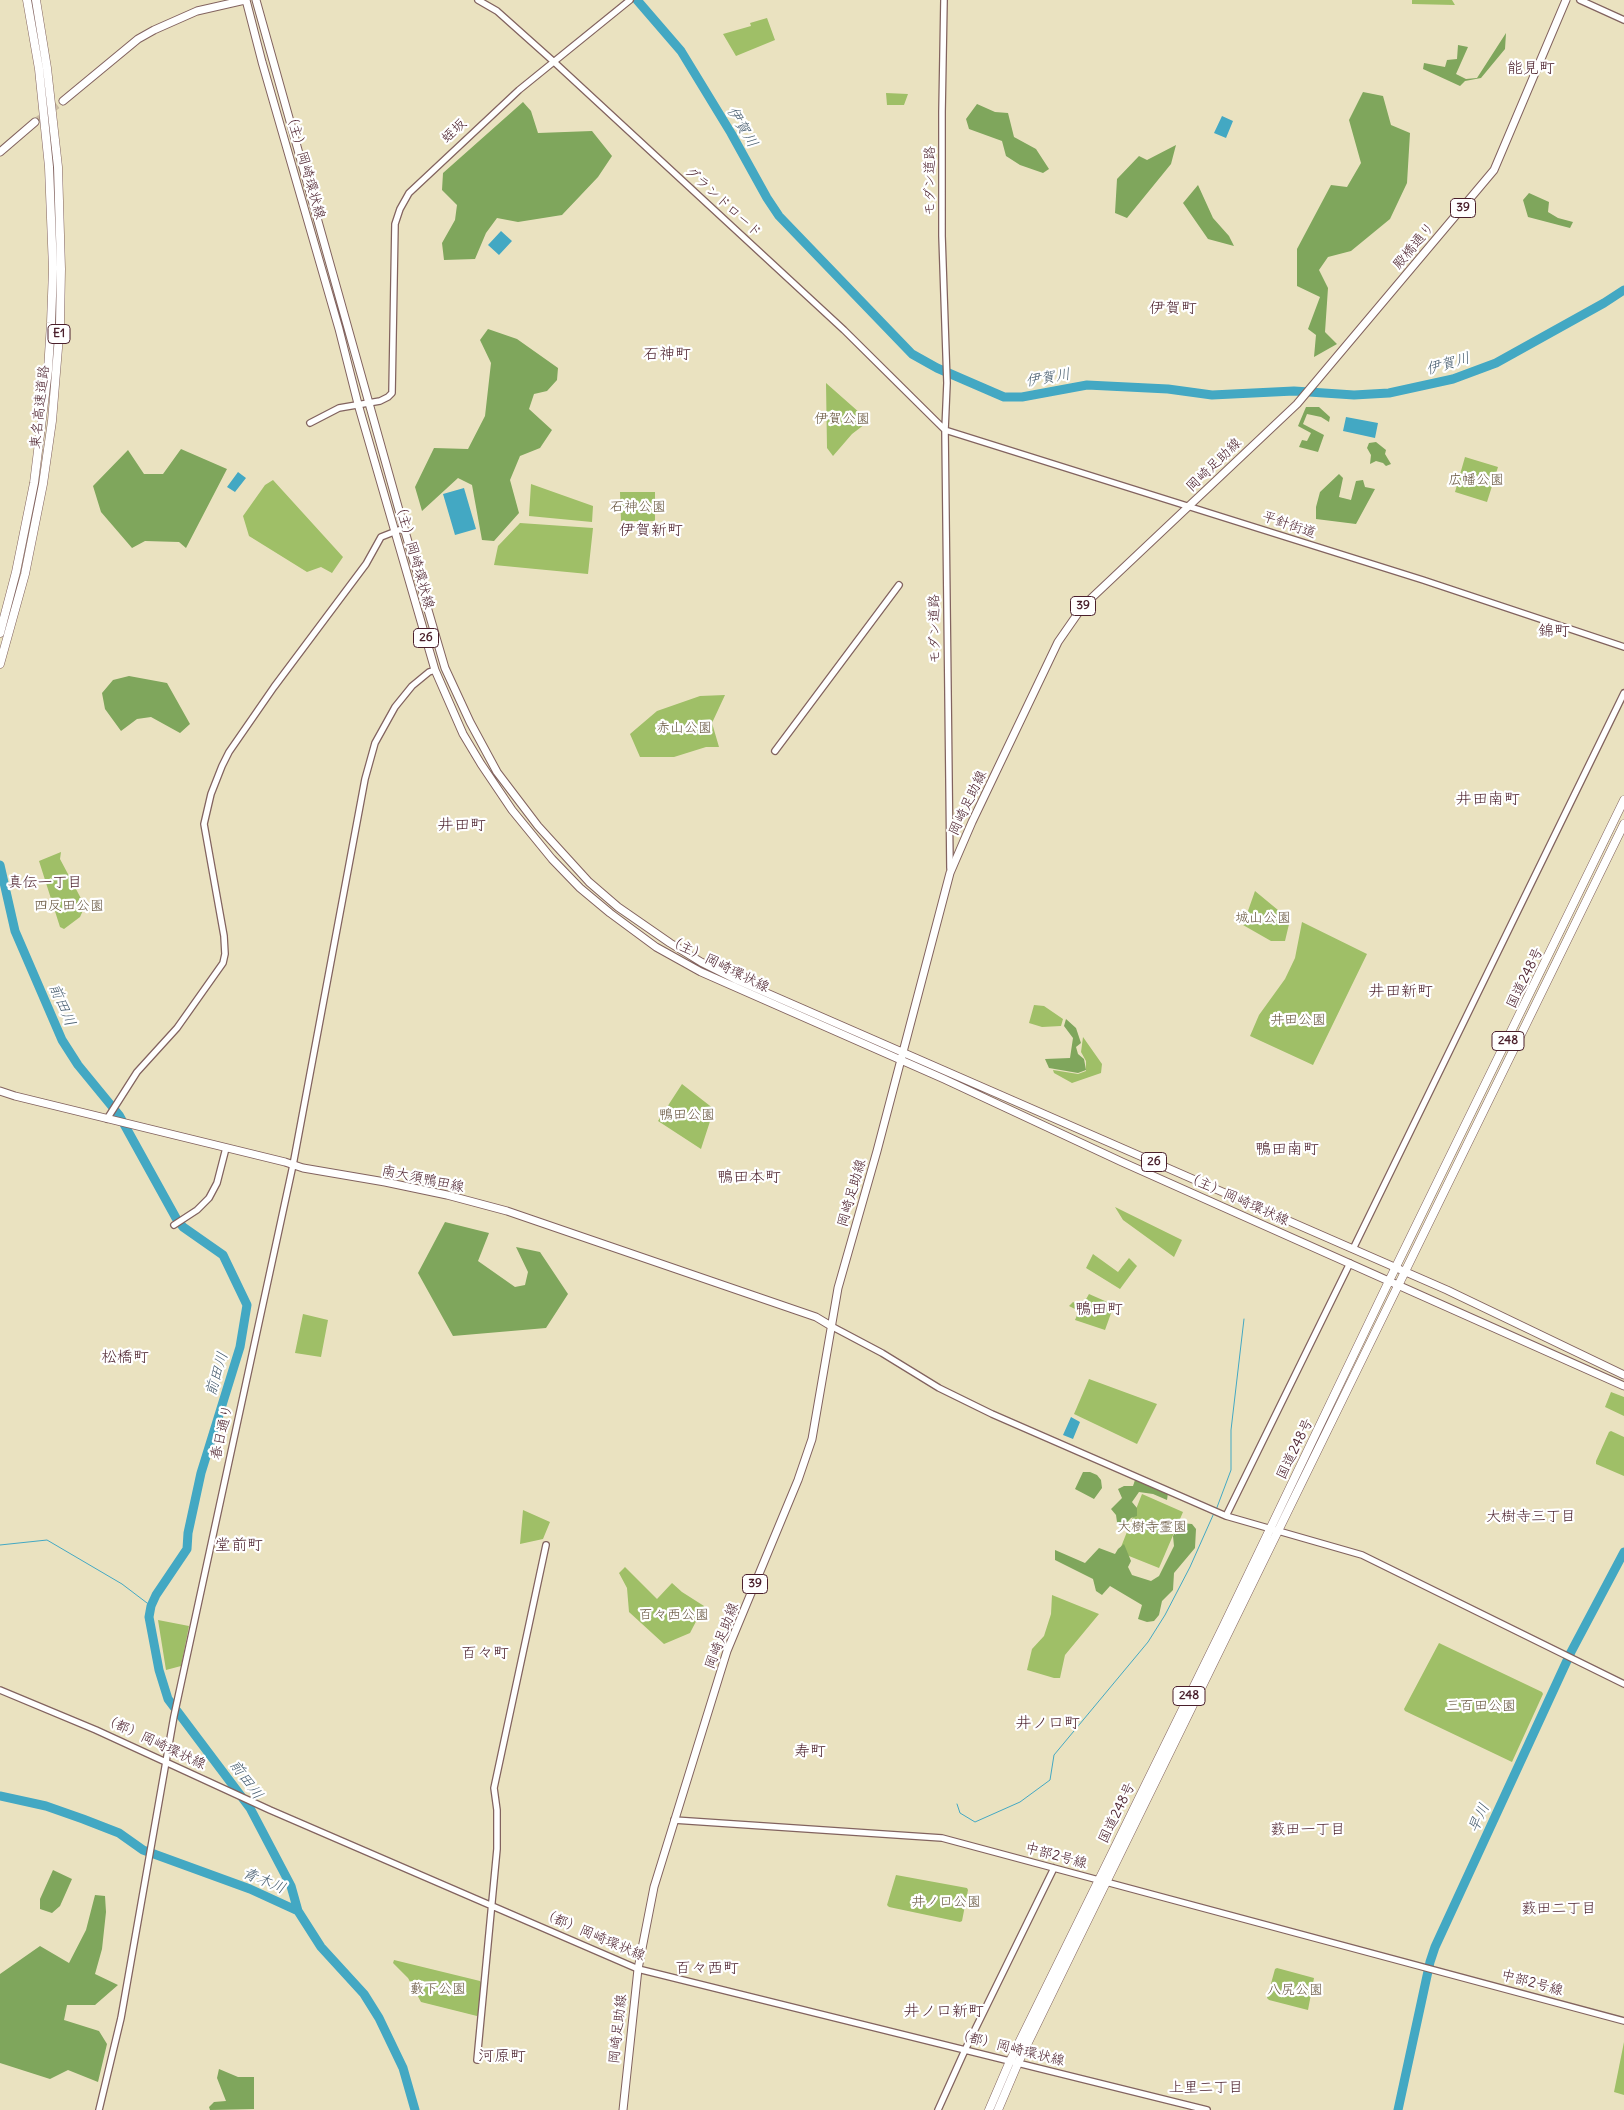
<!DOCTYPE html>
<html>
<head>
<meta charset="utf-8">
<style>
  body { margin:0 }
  canvas { display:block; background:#eae2c0 }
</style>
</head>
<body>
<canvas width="1624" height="2110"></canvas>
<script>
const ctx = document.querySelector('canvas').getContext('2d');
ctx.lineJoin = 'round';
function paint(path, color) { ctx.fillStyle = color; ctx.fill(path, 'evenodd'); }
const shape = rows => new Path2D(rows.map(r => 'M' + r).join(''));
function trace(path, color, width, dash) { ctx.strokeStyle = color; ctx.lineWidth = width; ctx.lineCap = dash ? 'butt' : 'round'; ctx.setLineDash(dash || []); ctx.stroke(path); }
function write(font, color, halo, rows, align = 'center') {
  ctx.font = font + ' Delius,"Klee One",sans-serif'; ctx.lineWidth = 4.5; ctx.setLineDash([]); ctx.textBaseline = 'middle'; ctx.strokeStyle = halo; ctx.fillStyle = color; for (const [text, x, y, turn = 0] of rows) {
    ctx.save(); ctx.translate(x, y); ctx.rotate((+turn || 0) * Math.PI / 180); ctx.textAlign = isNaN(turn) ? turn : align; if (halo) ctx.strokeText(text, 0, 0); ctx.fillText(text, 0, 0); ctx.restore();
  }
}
const green = shape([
  [1412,0,1452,0,1455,5,1412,4],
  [767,18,775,40,736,56,723,34,751,26,750,23],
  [886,93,908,94,904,105,887,105],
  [826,383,869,421,852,434,833,456,827,448],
  [1465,457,1498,467,1487,502,1455,492],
  [273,480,343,557,332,573,321,567,307,572,249,536,243,516,265,485],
  [531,484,593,506,592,522,529,516],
  [620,492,655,492,655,521,621,521],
  [520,523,593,528,588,574,494,565,498,546],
  [725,695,712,723,719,747,706,747,674,757,640,757,630,734,657,711,700,696],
  [61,852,60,859,85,906,80,917,64,929,60,927,39,861],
  [1255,891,1290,920,1285,941,1271,941,1243,925],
  [1302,922,1367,954,1313,1065,1250,1036,1259,1015,1285,979,1295,958],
  [1034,1005,1044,1006,1063,1019,1061,1026,1042,1027,1029,1023],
  [1083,1037,1102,1064,1101,1073,1072,1083,1054,1073,1053,1070,1078,1074,1086,1071,1086,1061,1081,1052],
  [682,1084,714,1109,701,1149,658,1121],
  [1115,1207,1182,1240,1174,1257,1123,1220],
  [1093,1254,1118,1272,1129,1258,1137,1266,1120,1289,1086,1268],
  [1089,1294,1114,1305,1105,1330,1075,1320,1079,1311,1069,1306,1073,1302,1082,1306],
  [303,1314,328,1320,321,1357,295,1353],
  [1089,1379,1157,1404,1137,1444,1074,1414],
  [1611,1392,1624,1397,1624,1416,1605,1407],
  [1611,1431,1624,1437,1624,1476,1596,1464,1596,1461,1609,1432],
  [1142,1494,1183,1512,1159,1568,1119,1552],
  [523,1510,550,1522,543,1539,520,1544],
  [625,1567,657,1599,672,1583,682,1592,704,1606,690,1633,664,1644,629,1612,627,1588,619,1573],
  [1052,1595,1099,1614,1065,1655,1060,1678,1054,1678,1027,1670,1032,1649,1044,1636,1051,1614],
  [158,1620,189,1626,181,1666,166,1670],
  [1439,1643,1542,1692,1543,1694,1512,1762,1405,1711,1404,1709],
  [896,1875,967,1888,968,1890,962,1921,960,1922,889,1907,887,1905],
  [394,1960,480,1981,482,1984,479,2014,477,2016,421,2002,408,1978,393,1963],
  [1277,1968,1314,1978,1308,2010,1269,2000,1267,1998,1275,1969],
  [1624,2042,1624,2095,1614,2092]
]);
const forest = shape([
  [1506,33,1505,49,1481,78,1465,81,1460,86,1423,69,1424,63,1445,67,1447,60,1457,59,1458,45,1468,47,1456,74,1466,79,1477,78],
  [1363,92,1383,96,1391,125,1410,133,1407,183,1390,219,1351,251,1328,257,1319,270,1328,288,1325,332,1337,344,1314,357,1316,335,1308,329,1320,297,1297,286,1297,249,1331,185,1347,187,1361,163,1349,120],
  [523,102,531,111,538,133,592,131,612,156,598,177,562,215,518,222,497,218,486,233,475,259,444,260,442,243,455,220,457,205,442,190,443,173],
  [977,104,995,112,1008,113,1014,137,1036,149,1049,169,1043,173,1020,165,1006,156,1002,141,969,129,966,119],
  [1176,145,1171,164,1127,218,1115,213,1117,179,1139,156,1147,160],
  [1198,185,1213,218,1229,236,1234,246,1208,239,1183,203],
  [1529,193,1549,202,1548,212,1558,218,1573,222,1570,228,1528,217,1523,200],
  [488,329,517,339,558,368,557,380,547,391,534,394,529,409,552,430,540,448,520,456,510,480,519,513,494,541,482,540,472,485,458,478,422,511,415,487,434,448,468,449,485,416,491,363,480,340],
  [1306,407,1319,407,1330,417,1329,422,1321,417,1307,414,1303,424,1324,435,1318,452,1299,447,1302,440,1307,441,1311,433,1298,426],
  [1376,442,1386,450,1385,454,1391,464,1386,466,1383,463,1376,461,1370,464,1371,455,1367,448,1369,443],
  [181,449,227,469,186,548,179,542,145,541,132,548,101,512,93,486,128,450,144,474,163,474],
  [1339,474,1343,478,1339,497,1351,500,1356,481,1363,480,1365,487,1375,489,1356,524,1316,519,1316,507,1320,492],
  [129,676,167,683,190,724,180,733,151,717,137,719,121,731,105,709,102,693,113,680],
  [1066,1019,1076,1028,1081,1043,1076,1047,1078,1054,1084,1059,1086,1070,1078,1073,1049,1068,1045,1059,1070,1058,1073,1038,1064,1026],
  [445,1222,489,1233,478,1261,515,1287,525,1285,528,1272,516,1247,540,1252,568,1294,546,1328,453,1336,418,1273],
  [1083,1472,1090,1472,1097,1475,1101,1480,1102,1488,1094,1499,1075,1489],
  [1135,1480,1168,1493,1167,1500,1153,1494,1139,1492,1132,1502,1137,1508,1137,1516,1131,1518,1123,1527,1117,1522,1116,1515,1111,1509,1122,1498,1118,1489,1124,1486,1133,1486],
  [1181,1523,1192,1524,1196,1529,1195,1548,1174,1573,1173,1590,1162,1601,1159,1615,1154,1621,1147,1622,1138,1619,1142,1605,1110,1586,1102,1595,1096,1591,1093,1579,1055,1560,1055,1550,1085,1563,1099,1548,1115,1554,1118,1549,1124,1544,1131,1561,1128,1567,1132,1575,1151,1581,1159,1576,1174,1546,1173,1536],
  [53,1870,72,1879,60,1906,52,1913,40,1909,40,1899],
  [95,1895,105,1896,106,1912,102,1949,95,1974,118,1985,95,2005,67,2005,64,2020,99,2031,107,2044,98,2082,68,2070,50,2079,0,2063,0,1974,40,1946,69,1963,86,1930],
  [219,2069,238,2077,254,2077,254,2109,210,2110,209,2107,214,2102,226,2101,217,2078]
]);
const water = shape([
  [1222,116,1233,121,1226,138,1214,133],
  [501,231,512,241,499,255,488,245],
  [1346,417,1378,423,1375,438,1343,431],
  [238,472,246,478,235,492,227,487],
  [464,488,476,529,455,535,443,494],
  [1071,1417,1080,1422,1073,1439,1063,1435]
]);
const stream = shape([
  [1216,1510,1231,1470,1231,1430,1244,1319],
  [0,1545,47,1540,122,1584,151,1606],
  [957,1804,960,1813,975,1822,1020,1802,1050,1780,1054,1755,1148,1642,1165,1615,1190,1567,1214,1513]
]);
const river = shape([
  [637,0,681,51,731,133,767,198,779,216,912,354,937,368,1004,397,1022,397,1087,385,1168,389,1212,395,1294,391,1354,395,1389,393,1453,379,1496,363,1604,303,1624,290],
  [0,865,15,931,62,1040,78,1065,119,1115,176,1218,183,1227,223,1255,247,1305,240,1347,201,1473,188,1533,187,1549,156,1595,151,1606,149,1617,159,1670,168,1699,250,1808,291,1886,298,1911],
  [0,1796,46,1806,83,1819,119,1833,143,1850,250,1889,298,1911,321,1947,364,1994,379,2018,403,2068,415,2110],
  [1398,2110,1430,1962,1435,1947,1571,1652,1624,1552]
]);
const majorTunnel = shape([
  [35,122,63,101]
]);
const minor = shape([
  [478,0,497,11,553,61,844,330,945,430,1423,580,1624,647],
  [944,0,942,112,942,236,947,383,945,430,950,868],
  [1580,0,1624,20],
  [310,423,339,408,380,401,388,397,392,393,395,224,400,209,409,193,519,90,630,0],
  [775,751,899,585],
  [107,1119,137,1072,177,1028,223,963,225,954,224,936,204,824,211,794,222,766,229,752,274,687,366,564,381,537,404,528],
  [174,1225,197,1210,209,1198,217,1183,226,1148],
  [1353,1249,1624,693],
  [831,1326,882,1353,939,1388,992,1414,1226,1516,1362,1555,1624,1684],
  [1226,1516,1350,1263],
  [0,1690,96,1730,270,1810,638,1969,1207,2110],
  [674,1820,942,1838,1624,2021],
  [477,2060,497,1849,497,1810,494,1788,546,1545],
  [99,2110,121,2018,174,1716,293,1165,365,779,375,743,395,707,412,686,429,672,435,670],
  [938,2110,965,2050,1054,1868]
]);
const major = shape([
  [246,0,262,62,339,329,358,404,435,670,463,734,481,764,512,810,552,859,580,888,610,913,656,947,701,972,944,1079,1122,1162,1624,1386],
  [256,0,404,528,445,668,470,722,497,772,538,826,589,882,618,907,670,943,701,962,737,980,1447,1290,1624,1375],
  [63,101,138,39,154,30,197,11,245,0],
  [0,152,35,122],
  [0,1091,15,1096,285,1162,303,1168,385,1182,447,1195,507,1211,816,1317,831,1326],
  [623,2110,638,1969,654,1887,727,1651,798,1480,812,1439,838,1288,877,1151,950,873,972,822,1058,642,1083,606,1297,404,1494,170,1566,0]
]);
const highway = shape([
  [0,633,16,572,34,483,48,370,51,323,53,269,49,167,39,69,27,0],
  [0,664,25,574,43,484,52,421,60,324,61,269,58,167,47,68,36,0],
  [989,2110,1010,2061,1223,1627,1389,1281,1624,800],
  [998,2110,1018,2063,1074,1948,1624,824]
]);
const shields = [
  [1463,208,25],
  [59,334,22],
  [1083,606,25],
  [426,638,25],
  [1508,1041,32],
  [1154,1162,25],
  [755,1584,25],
  [1189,1696,32]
];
const shieldNames = [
  ["39",1463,208],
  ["E1",59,334],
  ["39",1083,606],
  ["26",426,638],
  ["248",1508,1041],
  ["26",1154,1162],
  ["39",755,1584],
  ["248",1189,1696]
];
const streetNames = [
  ["蛭坂",454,131,-43],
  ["（主）岡崎環状線",305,165,74],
  ["モダン道路",930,181,-90],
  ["グランドロード",723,202,42],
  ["殿橋通り",1414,246,-50],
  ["東名高速道路",40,407,-84],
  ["岡崎足助線",1214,465,-44],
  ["平針街道",1289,525,19],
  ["（主）岡崎環状線",414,555,74],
  ["モダン道路",935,629,-91],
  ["岡崎足助線",968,803,-65],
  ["（主）岡崎環状線",718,964,26],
  ["国道248号",1525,978,-64],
  ["南大須鴨田線",423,1179,12],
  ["岡崎足助線",852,1193,-74],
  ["（主）岡崎環状線",1237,1199,24],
  ["春日通り",222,1432,-77],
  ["国道248号",1295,1449,-64],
  ["岡崎足助線",722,1636,-69],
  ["（都）岡崎環状線",154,1742,25],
  ["国道248号",1117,1813,-64],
  ["中部2号線",1056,1856,15],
  ["（都）岡崎環状線",593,1935,23],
  ["中部2号線",1532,1983,15],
  ["岡崎足助線",618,2029,-84],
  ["（都）岡崎環状線",1010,2048,14]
];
const parkNames = [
  ["伊賀公園",842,419],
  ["広幡公園",1476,480],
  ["石神公園",638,507],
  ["赤山公園",684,728],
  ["四反田公園",69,906],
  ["城山公園",1263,918],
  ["井田公園",1298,1020],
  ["鴨田公園",687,1115],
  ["大樹寺霊園",1152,1527],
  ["百々西公園",674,1615],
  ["三百田公園",1481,1706],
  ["井ノ口公園",946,1902],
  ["藪下公園",438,1989],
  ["八尻公園",1295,1990]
];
const waterNames = [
  ["伊賀川",742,127,59],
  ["伊賀川",1448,364,-16],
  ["伊賀川",1048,378,-10],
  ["前田川",62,1005,67],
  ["前田川",217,1374,-73],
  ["前田川",246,1780,54],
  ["早川",1479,1818,-65],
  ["青木川",264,1881,23]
];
const neighbourhoodNames = [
  ["真伝一丁目",45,883],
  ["大樹寺三丁目",1531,1517],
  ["薮田一丁目",1308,1830],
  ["薮田二丁目",1559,1909],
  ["上里二丁目",1206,2088]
];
const quarterNames = [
  ["能見町",1531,68],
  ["伊賀町",1173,308],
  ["石神町",667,354],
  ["伊賀新町",651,530],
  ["錦町",1554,631],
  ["井田南町",1488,799],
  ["井田町",462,825],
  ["井田新町",1401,991],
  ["鴨田南町",1287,1149],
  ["鴨田本町",749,1177],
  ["鴨田町",1099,1309],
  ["松橋町",125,1357],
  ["堂前町",239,1545],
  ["百々町",485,1653],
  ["井ノ口町",1048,1723],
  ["寿町",810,1751],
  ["百々西町",707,1968],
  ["井ノ口新町",944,2011],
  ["河原町",502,2056]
];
paint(green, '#9fbf67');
paint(forest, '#7fa65c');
paint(water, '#43a8c3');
trace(stream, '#43a8c3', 1);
trace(river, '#43a8c3', 9);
trace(majorTunnel, '#cabba2', 7, [7, 3.5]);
trace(minor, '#82635f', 8);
trace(major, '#82635f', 9);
trace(highway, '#82635f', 9);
trace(minor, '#fff', 5.5);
trace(major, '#fff', 7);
trace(highway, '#fff', 8);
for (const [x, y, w] of shields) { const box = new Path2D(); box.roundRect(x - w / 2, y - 9.5, w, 19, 4); ctx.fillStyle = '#fff'; ctx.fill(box); trace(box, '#4a1f2b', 1); }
write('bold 12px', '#4a1f2b', null, shieldNames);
write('14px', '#4a1f2b', '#fff', streetNames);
write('14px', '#685740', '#fff', parkNames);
write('italic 15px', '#475d6f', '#fff', waterNames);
write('15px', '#4a1f2b', '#fff', neighbourhoodNames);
write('16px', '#4a1f2b', '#fff', quarterNames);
</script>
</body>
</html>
